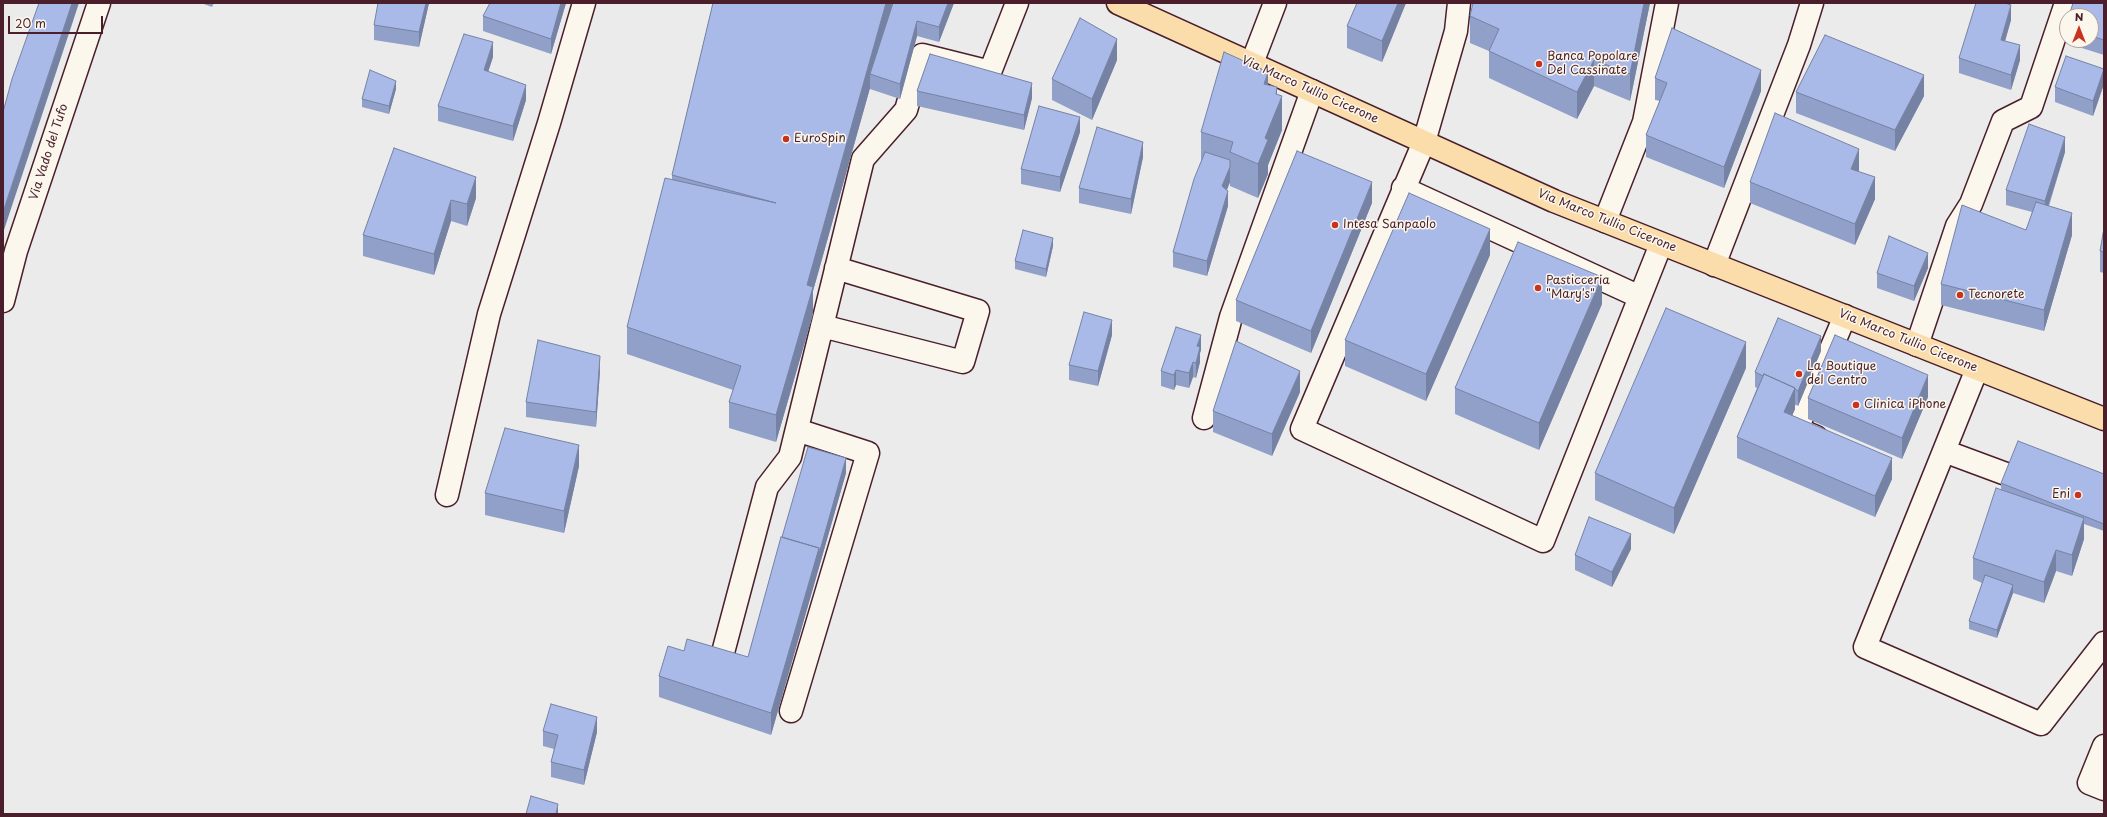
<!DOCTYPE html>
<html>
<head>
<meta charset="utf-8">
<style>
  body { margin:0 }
  #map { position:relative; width:2107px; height:817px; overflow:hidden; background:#ebebeb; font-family:"Playpen Sans",sans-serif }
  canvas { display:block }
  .frame { position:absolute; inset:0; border:4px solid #4a1f2b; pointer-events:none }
  .north { position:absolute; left:2059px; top:8px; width:40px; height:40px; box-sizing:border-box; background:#fbf7ec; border:1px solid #b4a19f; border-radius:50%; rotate:0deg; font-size:11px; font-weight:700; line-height:16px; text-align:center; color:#4a1f2b }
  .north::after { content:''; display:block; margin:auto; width:14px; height:18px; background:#c8321e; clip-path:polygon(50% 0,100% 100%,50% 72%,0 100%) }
  .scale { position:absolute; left:8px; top:16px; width:95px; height:18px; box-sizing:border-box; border:2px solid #4a1f2b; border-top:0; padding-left:5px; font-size:12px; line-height:14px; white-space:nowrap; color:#4a1f2b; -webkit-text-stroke:3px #fbf7ec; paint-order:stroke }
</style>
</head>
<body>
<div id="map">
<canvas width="2107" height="817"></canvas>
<div class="frame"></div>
<div class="north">N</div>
<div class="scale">20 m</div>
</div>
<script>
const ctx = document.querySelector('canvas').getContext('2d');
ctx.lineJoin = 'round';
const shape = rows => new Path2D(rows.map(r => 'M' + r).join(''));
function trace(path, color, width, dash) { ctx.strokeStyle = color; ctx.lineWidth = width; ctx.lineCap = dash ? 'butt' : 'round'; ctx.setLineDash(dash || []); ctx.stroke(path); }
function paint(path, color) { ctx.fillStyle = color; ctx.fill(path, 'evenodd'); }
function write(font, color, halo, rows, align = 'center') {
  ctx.font = font + ' "Playpen Sans",sans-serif'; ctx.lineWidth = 3; ctx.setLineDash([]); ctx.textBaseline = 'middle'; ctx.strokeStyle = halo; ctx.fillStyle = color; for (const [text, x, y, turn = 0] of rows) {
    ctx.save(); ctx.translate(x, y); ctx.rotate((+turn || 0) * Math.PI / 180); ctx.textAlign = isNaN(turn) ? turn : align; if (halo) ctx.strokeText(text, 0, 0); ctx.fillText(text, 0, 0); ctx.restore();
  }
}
const minor = shape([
  [1459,3,1456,31,1424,142,1302,429,1543,541,1661,244],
  [1252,63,1275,3],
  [1403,188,1640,297],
  [1605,221,1644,122,1667,3],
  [1714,265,1799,45,1812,3],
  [3,301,16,251,99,3],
  [822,326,963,362,978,311,836,268],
  [1917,345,1957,226,1971,204,2003,121,2031,107,2066,3],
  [1977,369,1865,647,2041,724,2104,643],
  [1204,418,1231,317,1312,91],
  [1816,437,1797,429,1845,316],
  [1944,451,2033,484],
  [447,495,489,314,549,123,584,3],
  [721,660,767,487,790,457,863,159,906,110,922,55,990,72,1017,3],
  [791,711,868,453,797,430],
  [2104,746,2089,783,2104,789]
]);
const major = shape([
  [1118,3,1554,201,2104,419]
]);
const wall = shape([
  [201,3,214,3,212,7],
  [429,3,419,47,374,40,374,25],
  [566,3,551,54,483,31,483,16],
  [713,3,954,3,939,42,917,36,900,99,870,89,870,88,813,291,813,314,776,442,729,428,729,402,733,390,627,354,627,327,672,180,672,175],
  [1406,3,1382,62,1347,48,1347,26],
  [1650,3,1630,101,1594,86,1577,119,1489,78,1489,51,1470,43,1470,16],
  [2104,3,2104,55,2066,43,2066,28,2067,24,2067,40,2091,40,2091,16],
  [2011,20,2005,41,2020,60,2011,90,1959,73,1959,58],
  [493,57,488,71,526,100,513,141,438,121,438,106],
  [1117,60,1092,120,1052,100,1052,79],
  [2104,69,2104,84,2093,116,2055,102,2055,87],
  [1655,78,1761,91,1724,188,1646,157,1646,135,1660,101,1655,100],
  [1268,85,1277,94,1282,130,1268,165,1268,174,1258,198,1230,186,1230,182,1227,190,1228,206,1207,276,1173,267,1173,252,1201,162,1201,132],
  [396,89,389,114,362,107,362,99],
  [917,91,1032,98,1024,130,917,106],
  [1796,92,1924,96,1895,151,1796,113],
  [1080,132,1060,192,1021,184,1021,169],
  [394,148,476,198,467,226,451,221,434,275,363,256,363,235],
  [2065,152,2049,206,2072,235,2044,331,1941,305,1941,284,2026,230,2032,212,2006,205,2006,190],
  [1143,157,1131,214,1079,203,1079,188],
  [1859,170,1858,172,1875,199,1855,245,1750,203,1750,182],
  [1372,203,1311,353,1236,321,1236,300],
  [2104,228,2104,273,2100,272,2100,251],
  [1053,246,1046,277,1015,269,1015,261],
  [1490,255,1426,401,1345,366,1345,340],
  [1928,268,1914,301,1877,288,1877,273],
  [1602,304,1539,450,1455,414,1455,388],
  [1112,335,1098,386,1069,380,1069,365],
  [1201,350,1200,353,1200,362,1196,378,1193,377,1189,388,1176,385,1174,390,1161,386,1161,371],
  [1821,351,1798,406,1795,404,1795,409,1792,416,1892,479,1875,517,1737,458,1737,437,1757,388,1755,387,1755,372],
  [1746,368,1674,534,1595,500,1595,473],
  [600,371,596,427,526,417,526,402],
  [1300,392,1272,456,1213,432,1213,411],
  [1928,397,1902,459,1808,419,1808,398],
  [579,466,564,533,485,515,485,493],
  [846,473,771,735,659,697,659,676,684,651,748,657,782,537],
  [2104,474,2104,531,2084,524,2084,539,2072,576,2056,571,2044,603,2013,593,1997,638,1969,629,1969,621,1982,583,1973,579,1973,558,2001,490,2001,483],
  [1631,549,1612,587,1575,570,1575,555],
  [543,731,597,732,584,785,551,777,551,762,554,749,543,746]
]);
const shadedWall = shape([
  [72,3,79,3,3,233,3,212],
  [426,3,429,3,419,47,419,32],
  [561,3,566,3,551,54,551,39],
  [886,3,894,3,870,74,870,88,813,291,813,314,776,442,776,415,807,285],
  [948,3,954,3,939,42,939,27],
  [1398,3,1406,3,1382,62,1382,41],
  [1644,3,1650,3,1630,101,1630,74],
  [2011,5,2011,20,2001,55,2001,40],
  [917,21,917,36,900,99,900,84],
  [1117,39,1117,60,1092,120,1092,99],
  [493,42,493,57,484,85,484,70],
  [2020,45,2020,60,2011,90,2011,75],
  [1594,60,1594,86,1577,119,1577,92],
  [2104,69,2104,84,2093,116,2093,101],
  [1761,70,1761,91,1724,188,1724,167],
  [1268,72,1268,106,1264,84],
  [1924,75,1924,96,1895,151,1895,130],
  [396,81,396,89,389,114,389,106],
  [1032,83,1032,98,1024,130,1024,115],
  [526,85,526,100,513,141,513,126],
  [1277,87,1277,108,1282,96,1282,130,1268,165,1268,174,1258,198,1258,164,1265,138],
  [1080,117,1080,132,1060,192,1060,177],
  [2065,137,2065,152,2045,216,2045,201],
  [1143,142,1143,157,1131,214,1131,199],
  [1859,149,1859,170,1851,190,1851,169],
  [1230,167,1230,182,1222,201,1222,186],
  [476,177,476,198,467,226,467,204],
  [1875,177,1875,199,1855,245,1855,224],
  [1372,182,1372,203,1311,353,1311,331],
  [1228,191,1228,206,1207,276,1207,261],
  [451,200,451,221,434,275,434,254],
  [2072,213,2072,235,2044,331,2044,310],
  [1490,229,1490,255,1426,401,1426,374],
  [1053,238,1053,246,1046,277,1046,269],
  [1928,253,1928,268,1914,301,1914,286],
  [1602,277,1602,304,1539,450,1539,423],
  [1112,320,1112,335,1098,386,1098,371],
  [1201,335,1201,350,1200,353,1200,362,1196,378,1196,363,1197,346],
  [1821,336,1821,351,1798,406,1798,391],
  [1746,342,1746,368,1674,534,1674,508],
  [600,356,600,371,596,427,596,412],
  [1193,362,1193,377,1189,388,1189,373],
  [1176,370,1176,385,1174,390,1174,375],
  [1300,371,1300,392,1272,456,1272,434],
  [1928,375,1928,397,1902,459,1902,438],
  [1795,388,1795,409,1784,434,1784,412],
  [579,445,579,466,564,533,564,511],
  [846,458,846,473,771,735,771,713,819,548],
  [1892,458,1892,479,1875,517,1875,496],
  [2084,518,2084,539,2072,576,2072,555],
  [1631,534,1631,549,1612,587,1612,572],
  [2056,550,2056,571,2044,603,2044,582],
  [2013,585,2013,593,1997,638,1997,630],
  [597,717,597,732,584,785,584,770],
  [558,804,558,814,556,814]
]);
const building = shape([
  [39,3,72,3,3,212,3,112,12,79,39,3],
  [378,3,426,3,419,32,374,25,378,3],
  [490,3,561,3,551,39,483,16,490,3],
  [713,3,886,3,807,285,813,287,776,415,729,402,741,366,627,327,665,178,776,203,672,175,713,3],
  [893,3,948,3,939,27,917,21,900,84,870,74,893,3],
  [1357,3,1398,3,1382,41,1347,26,1357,3],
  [1473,3,1644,3,1630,74,1594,60,1577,92,1489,51,1499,29,1470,16,1473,3],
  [1976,3,2005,3,2011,5,2001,40,2020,45,2011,75,1959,58,1976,3],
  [2073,3,2104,3,2104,40,2091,36,2091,16,2069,16,2073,3],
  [1080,18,1117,39,1092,99,1052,79,1080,18],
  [1672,28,1761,70,1724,167,1646,135,1667,83,1655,78,1672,28],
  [464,34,493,42,484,70,526,85,513,126,438,106,464,34],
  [1825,35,1924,75,1895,130,1796,92,1825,35],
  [1224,52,1268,72,1264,84,1277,87,1276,94,1282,96,1265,138,1268,140,1258,164,1230,152,1233,142,1201,132,1224,52],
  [930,54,1032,83,1024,115,917,91,930,54],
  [2066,56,2104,69,2093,101,2055,87,2066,56],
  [370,70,396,81,389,106,362,99,370,70],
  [1039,106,1080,117,1060,177,1021,169,1039,106],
  [1775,113,1859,149,1851,169,1875,177,1855,224,1750,182,1775,113],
  [2029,124,2065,137,2045,201,2006,190,2029,124],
  [1097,127,1143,142,1131,199,1079,188,1097,127],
  [394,148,476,177,467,204,451,200,434,254,363,235,394,148],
  [1297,151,1372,182,1311,331,1236,300,1297,151],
  [1205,152,1230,160,1230,167,1222,186,1228,191,1207,261,1173,252,1194,179,1205,152],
  [1409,193,1490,229,1426,374,1345,340,1409,193],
  [2036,202,2072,213,2044,310,1941,284,1962,205,2026,230,2036,202],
  [2104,228,2104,252,2100,251,2104,228],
  [1023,230,1053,238,1046,269,1015,261,1023,230],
  [1889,236,1928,253,1914,286,1877,273,1889,236],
  [1518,242,1602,277,1539,423,1455,388,1518,242],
  [1666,308,1746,342,1674,508,1595,473,1666,308],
  [1084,312,1112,320,1098,371,1069,365,1084,312],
  [1778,318,1821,336,1798,391,1795,389,1795,388,1764,374,1763,376,1755,372,1778,318],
  [1176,327,1201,335,1197,346,1200,347,1196,363,1193,362,1189,373,1176,370,1174,375,1161,371,1176,327],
  [1835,335,1928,375,1902,438,1808,398,1835,335],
  [538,340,600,356,596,412,526,402,538,340],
  [1236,341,1300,371,1272,434,1213,411,1236,341],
  [1764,374,1795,388,1784,412,1892,458,1875,496,1737,437,1764,374],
  [505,428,579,445,564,511,485,493,505,428],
  [2018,441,2104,474,2104,524,2001,483,2018,441],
  [808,447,846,458,819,554,819,548,782,537,808,447],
  [1996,488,2084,518,2072,555,2056,550,2044,582,1973,558,1996,488],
  [1589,517,1631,534,1612,572,1575,555,1589,517],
  [781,537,819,548,771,713,659,676,668,646,684,651,687,639,748,657,781,537],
  [1985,575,2013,585,1997,630,1969,621,1985,575],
  [551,704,597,717,584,770,551,762,558,735,543,731,551,704],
  [531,796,558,804,556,814,526,814,531,796]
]);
const markers = [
  [1539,64,4,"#c8321e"],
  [786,139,4,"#c8321e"],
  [1335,225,4,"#c8321e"],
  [1538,288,4,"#c8321e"],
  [1960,295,4,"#c8321e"],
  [1799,374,4,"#c8321e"],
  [1856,405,4,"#c8321e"],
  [2078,495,4,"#c8321e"]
];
const poiNames = [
  ["Banca Popolare",1547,57],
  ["Del Cassinate",1547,71],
  ["EuroSpin",794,139],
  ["Intesa Sanpaolo",1343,225],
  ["Pasticceria",1546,281],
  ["\"Mary's\"",1546,295],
  ["Tecnorete",1968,295],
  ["La Boutique",1807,367],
  ["del Centro",1807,381],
  ["Clinica iPhone",1864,405],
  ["Eni",2070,495,"right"]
];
const streetNames = [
  ["Via Marco Tullio Cicerone",1310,90,24],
  ["Via Vado del Tufo",49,152,-72],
  ["Via Marco Tullio Cicerone",1607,221,22],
  ["Via Marco Tullio Cicerone",1908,341,22]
];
trace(minor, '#4a1f2b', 25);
trace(major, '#4a1f2b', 25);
trace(minor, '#fbf7ec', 22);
trace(major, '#fbddab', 22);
paint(wall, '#91a0c8');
paint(shadedWall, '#7682a3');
paint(building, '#a9bae9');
trace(building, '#7682a3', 1);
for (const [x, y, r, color] of markers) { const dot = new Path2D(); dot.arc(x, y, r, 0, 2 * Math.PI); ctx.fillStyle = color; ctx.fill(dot); trace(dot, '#fbf7ec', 1.5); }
write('12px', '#4a1f2b', '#fbf7ec', poiNames, 'left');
write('12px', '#4a1f2b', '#fbf7ec', streetNames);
</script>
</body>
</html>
